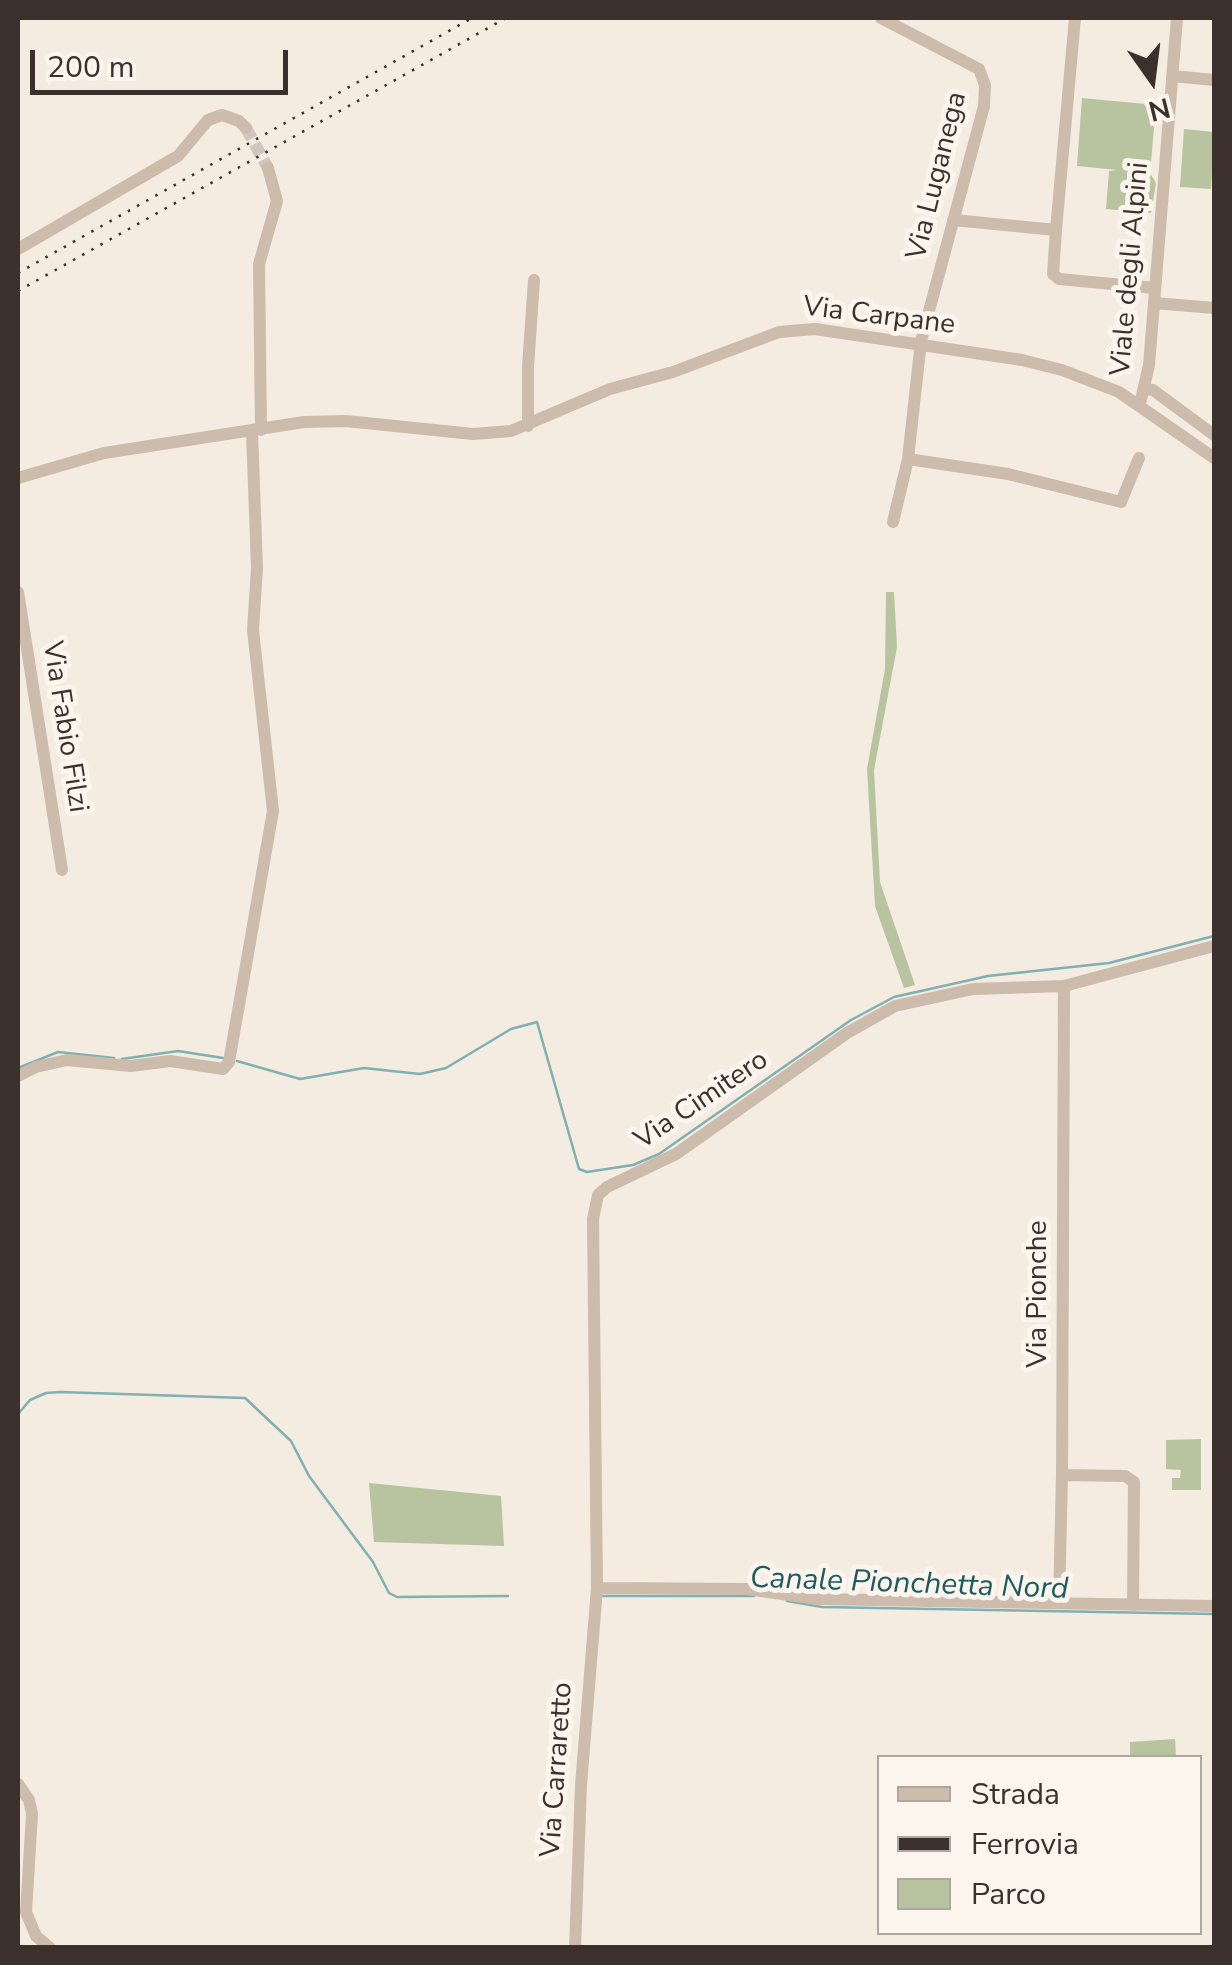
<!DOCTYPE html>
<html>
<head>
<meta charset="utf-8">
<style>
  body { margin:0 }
  #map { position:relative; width:1232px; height:1965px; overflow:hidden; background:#f4ebe1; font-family:"Nunito Sans",sans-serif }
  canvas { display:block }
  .frame { position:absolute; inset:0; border:20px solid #3b302b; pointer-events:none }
  .legend { position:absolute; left:877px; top:1755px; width:325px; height:180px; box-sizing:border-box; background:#fbf5ee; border:2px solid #aea6a0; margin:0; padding:12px 18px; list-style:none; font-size:30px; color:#3b302b }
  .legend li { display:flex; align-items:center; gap:20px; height:50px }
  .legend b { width:50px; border:2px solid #aea6a0 }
  .north { position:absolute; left:1102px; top:30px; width:100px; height:100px; -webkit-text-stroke:8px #fbf5ee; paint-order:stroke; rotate:166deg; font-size:28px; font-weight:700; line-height:40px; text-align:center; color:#3b302b }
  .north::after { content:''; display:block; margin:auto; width:35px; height:45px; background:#3b302b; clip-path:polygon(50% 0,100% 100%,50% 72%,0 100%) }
  .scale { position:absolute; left:30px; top:50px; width:258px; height:45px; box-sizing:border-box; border:5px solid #3b302b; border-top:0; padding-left:12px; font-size:30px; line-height:35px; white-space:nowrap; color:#3b302b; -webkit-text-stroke:8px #fbf5ee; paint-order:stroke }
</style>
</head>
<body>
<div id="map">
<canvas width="1232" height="1965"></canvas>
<div class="frame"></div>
<ul class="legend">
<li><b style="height:12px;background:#cdbbac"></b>Strada</li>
<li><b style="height:12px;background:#3b302b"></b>Ferrovia</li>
<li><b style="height:28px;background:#b8c4a0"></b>Parco</li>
</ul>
<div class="north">N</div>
<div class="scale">200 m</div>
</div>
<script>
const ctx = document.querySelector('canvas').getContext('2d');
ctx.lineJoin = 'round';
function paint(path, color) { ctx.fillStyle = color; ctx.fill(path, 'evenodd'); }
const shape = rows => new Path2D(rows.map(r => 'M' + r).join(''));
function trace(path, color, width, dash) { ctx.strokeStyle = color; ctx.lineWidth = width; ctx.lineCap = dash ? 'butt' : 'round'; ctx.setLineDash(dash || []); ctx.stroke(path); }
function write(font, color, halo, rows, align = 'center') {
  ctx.font = font + ' "Nunito Sans",sans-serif'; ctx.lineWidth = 10; ctx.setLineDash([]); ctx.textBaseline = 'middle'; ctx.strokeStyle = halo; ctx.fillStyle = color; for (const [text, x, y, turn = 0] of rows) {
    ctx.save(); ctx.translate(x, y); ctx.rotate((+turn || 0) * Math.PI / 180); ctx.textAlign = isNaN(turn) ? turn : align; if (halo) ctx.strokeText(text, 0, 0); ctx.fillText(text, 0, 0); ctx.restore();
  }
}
const green = shape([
  [1082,98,1156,105,1150,173,1156,183,1151,213,1106,209,1109,171,1117,170,1077,166],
  [1184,129,1214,132,1211,189,1180,187],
  [886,592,894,592,897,647,874,770,880,882,915,985,904,988,875,906,867,769,885,669],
  [1201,1439,1201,1490,1172,1490,1172,1478,1180,1478,1181,1470,1166,1469,1166,1440],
  [369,1483,501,1496,504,1546,374,1542],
  [1175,1739,1176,1757,1130,1757,1130,1742]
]);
const stream = shape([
  [122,1059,178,1051,223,1058],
  [237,1061,300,1079,364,1068,420,1074,446,1068,511,1029,537,1022,579,1169,587,1172,633,1165,659,1154,851,1020,894,997,988,976,1109,963,1214,936],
  [18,1068,58,1052,114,1058],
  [18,1414,30,1400,46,1393,60,1392,245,1398,291,1441,309,1476,373,1562,389,1593,397,1597,508,1596],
  [603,1596,754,1596],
  [787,1601,822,1607,1214,1614]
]);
const minorTunnel = shape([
  [246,128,268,168]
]);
const minor = shape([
  [881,18,979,69,985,85,984,106,921,341,908,459,893,522],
  [1173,76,1214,80],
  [953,220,1056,230,1053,274,1059,279,1155,288],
  [1056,230,1075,18],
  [18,249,178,156,208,120,222,115,239,121,246,128],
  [1154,303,1214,308],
  [1146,389,1153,390,1214,435],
  [1140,404,1149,365,1177,18],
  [528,426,528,367,534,280],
  [261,430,259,264,277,201,268,168],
  [908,459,1008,474,1121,502,1139,458],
  [18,478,104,453,304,422,346,421,473,434,511,431,610,389,673,372,779,332,815,329,1022,360,1062,370,1119,392,1214,458],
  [18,592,62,870],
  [18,1076,36,1067,67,1060,131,1066,170,1061,223,1069,229,1062,273,811,253,630,257,568,252,432],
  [1062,1475,1125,1476,1134,1482,1133,1606],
  [597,1588,747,1589,817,1599,1214,1606],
  [1059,1603,1062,1475,1064,986],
  [18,1784,29,1800,32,1814,26,1912,36,1936,50,1948],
  [575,1948,581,1785,597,1588,593,1219,598,1195,607,1187,676,1154,847,1033,895,1006,973,989,1064,986,1214,946]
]);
const rail = shape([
  [18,273,472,18],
  [18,291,506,18]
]);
const streetNames = [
  ["Via Luganega",938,176,-76],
  ["Viale degli Alpini",1131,269,-85],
  ["Via Carpane",879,317,7],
  ["Via Fabio Filzi",64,727,81],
  ["Via Cimitero",702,1101,-34],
  ["Via Pionche",1039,1294,-90],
  ["Via Carraretto",558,1770,-86]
];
const waterNames = [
  ["Canale Pionchetta Nord",909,1585,2]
];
paint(green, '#b8c4a0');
trace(stream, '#7fb0b2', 2.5);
trace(minorTunnel, '#cfc6bd', 12, [12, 6]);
trace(minor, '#cdbbac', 12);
trace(rail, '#3b302b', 2.5, [2.5, 8]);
write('28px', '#3b302b', '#fbf5ee', streetNames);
write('italic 30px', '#1f5a5e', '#fbf5ee', waterNames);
</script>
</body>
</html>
